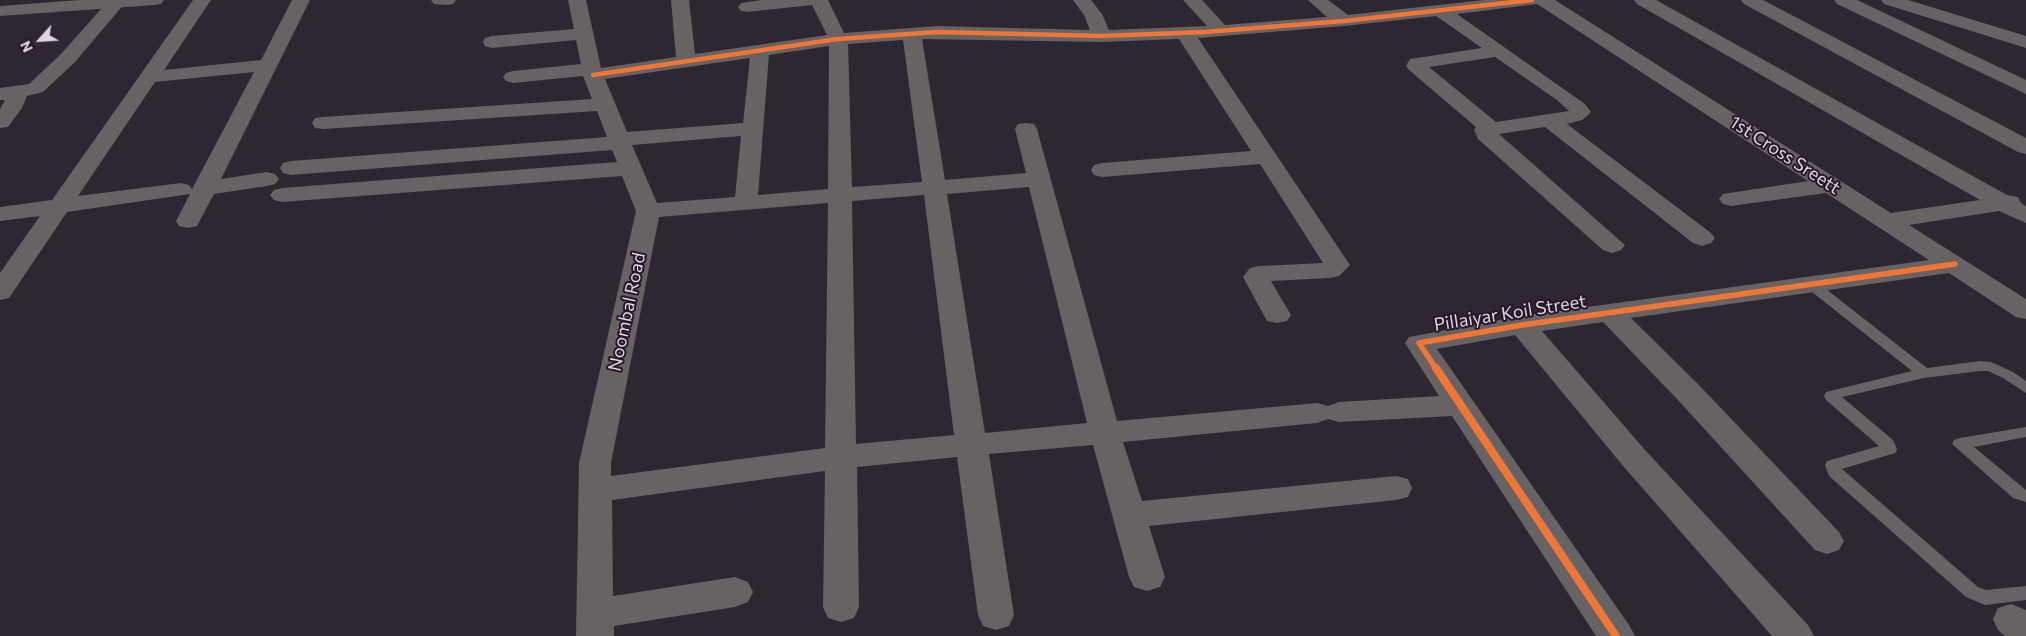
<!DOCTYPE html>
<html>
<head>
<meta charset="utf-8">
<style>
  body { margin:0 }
  #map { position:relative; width:2026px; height:636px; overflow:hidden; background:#2e2631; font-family:Commissioner,sans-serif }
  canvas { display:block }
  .north { position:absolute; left:15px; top:15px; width:50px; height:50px; -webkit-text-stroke:4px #27182b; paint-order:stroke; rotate:244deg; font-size:14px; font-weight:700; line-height:20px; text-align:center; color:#dfd5e2 }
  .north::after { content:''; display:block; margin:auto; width:18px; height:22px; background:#dfd5e2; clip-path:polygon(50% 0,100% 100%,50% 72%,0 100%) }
</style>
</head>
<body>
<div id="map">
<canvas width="2026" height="636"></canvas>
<div class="north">N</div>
</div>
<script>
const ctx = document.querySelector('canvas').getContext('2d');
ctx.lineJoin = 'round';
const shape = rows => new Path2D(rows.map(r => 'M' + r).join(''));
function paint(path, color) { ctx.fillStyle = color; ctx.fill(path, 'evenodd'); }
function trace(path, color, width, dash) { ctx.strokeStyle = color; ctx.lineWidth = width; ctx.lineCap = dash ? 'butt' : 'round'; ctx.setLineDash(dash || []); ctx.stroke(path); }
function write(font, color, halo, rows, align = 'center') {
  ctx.font = font + ' Commissioner,sans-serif'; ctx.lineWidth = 4; ctx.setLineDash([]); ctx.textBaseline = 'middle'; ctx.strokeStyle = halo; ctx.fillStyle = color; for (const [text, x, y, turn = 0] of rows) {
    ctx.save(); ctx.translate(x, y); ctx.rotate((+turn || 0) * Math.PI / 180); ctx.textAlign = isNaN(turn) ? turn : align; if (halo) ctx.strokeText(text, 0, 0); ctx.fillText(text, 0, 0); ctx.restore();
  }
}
const service = shape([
  [1812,281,1817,282,1927,368,1980,361,1991,362,2013,372,2026,381,2026,393,2003,378,1988,371,1980,371,1924,378,1842,397,1893,440,1897,449,1895,453,1842,469,1978,587,1986,590,2026,586,2026,600,1985,605,1966,597,1829,476,1825,465,1827,461,1879,446,1826,400,1824,396,1826,392,1912,371,1807,288,1805,285,1812,281],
  [2026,427,2026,437,1974,447,2026,490,2026,502,2013,498,1952,444,1954,440,1960,438,2026,427]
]);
const minor = shape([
  [109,0,123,0,125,3,75,62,43,92,27,96,22,108,8,127,0,128,0,109,5,100,0,100,0,88,29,84,61,54,109,0],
  [193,0,211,0,164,70,261,60,292,0,310,0,221,179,267,172,275,174,279,179,275,184,267,186,214,194,197,226,188,228,179,226,176,221,190,194,67,212,9,298,0,300,0,273,40,216,0,221,0,207,52,200,193,0],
  [254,72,192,189,189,185,181,183,78,196,155,82,254,72],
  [568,0,586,0,601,68,676,57,671,0,689,0,695,54,827,35,812,5,747,12,741,11,738,7,741,3,762,0,828,0,844,33,937,26,1090,30,1084,15,1073,0,1091,0,1102,14,1109,30,1207,26,1183,0,1202,0,1225,25,1327,17,1308,0,1328,0,1348,15,1484,0,1555,0,1891,213,1980,200,1637,4,1634,0,1656,0,2007,195,2018,197,2021,203,2026,206,2026,223,1999,211,1909,225,2026,299,2026,319,2016,317,1949,273,1631,318,1699,385,1839,532,1844,541,1839,550,1827,554,1815,550,1677,399,1603,322,1542,331,1646,451,1808,625,1814,636,1772,636,1624,467,1515,335,1437,349,1629,625,1635,636,1596,636,1452,416,1339,422,1328,419,1317,423,1123,442,1142,501,1396,476,1408,479,1412,488,1408,497,1396,500,1149,526,1165,577,1160,587,1147,591,1134,587,1129,577,1093,445,989,454,1014,615,1009,626,996,630,983,626,978,615,957,457,857,467,859,607,854,618,841,622,828,618,823,607,825,471,612,500,613,596,735,577,748,582,753,592,748,602,735,607,614,626,614,636,576,636,579,463,636,211,622,176,282,202,274,200,270,195,274,190,282,188,617,162,612,150,291,175,283,173,280,168,283,163,291,161,607,137,597,111,323,129,315,128,312,123,315,118,323,117,592,99,583,76,513,83,506,81,503,77,506,73,513,71,581,64,576,40,492,48,485,46,483,42,485,38,492,36,574,29,568,0],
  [1537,4,1808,181,1723,194,1719,199,1723,204,1731,206,1826,193,1929,260,1522,316,1409,337,1405,343,1439,396,1339,402,1328,406,1317,403,1117,421,1037,129,1034,124,1026,123,1018,124,1015,129,1026,173,945,180,922,39,1102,42,1179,39,1251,151,1102,163,1094,165,1091,170,1094,175,1102,177,1260,164,1323,263,1259,266,1250,268,1243,277,1267,321,1277,323,1287,321,1291,315,1271,281,1330,278,1339,276,1350,265,1198,38,1344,26,1436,16,1482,48,1410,59,1406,66,1409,70,1476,127,1474,130,1478,139,1603,250,1612,253,1621,250,1625,245,1499,134,1545,127,1693,243,1702,246,1711,243,1715,238,1711,233,1567,124,1582,120,1587,116,1591,112,1585,104,1457,14,1537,4],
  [903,40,922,182,852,187,848,44,903,40],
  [829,46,828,189,758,195,769,55,829,46],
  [1495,57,1557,100,1569,111,1496,122,1429,67,1495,57],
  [750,58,743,123,627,132,605,79,750,58],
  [741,136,735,197,657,203,632,145,741,136],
  [1029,187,1087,423,985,433,947,194,1029,187],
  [924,195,954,435,856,444,852,201,924,195],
  [828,203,825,448,611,476,611,463,659,217,828,203],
  [1741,0,1763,0,2026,138,2026,154,2018,152,1744,4,1741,0],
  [1834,0,1857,0,2026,80,2026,94,1837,4,1834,0],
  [1881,0,1908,0,2026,36,2026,48,1884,4,1881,0],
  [2011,604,2026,610,2026,636,2005,636,1998,630,1993,619,1998,608,2011,604]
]);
const tertiary = shape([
  [80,0,164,0,161,4,155,5,0,16,0,6,80,0],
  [431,0,456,0,453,4,447,5,434,4,431,0]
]);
const cyclewayFar2 = shape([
  [593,75,838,39,937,32,1102,36,1205,32,1344,21,1532,0]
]);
const cyclewayFar1 = shape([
  [1437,370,1419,343,1522,325,1955,264]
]);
const cycleway = shape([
  [1436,368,1616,636]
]);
const streetNames = [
  ["1st Cross Sreett",1785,155,33],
  ["Noombal Road",627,312,-78],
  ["Pillaiyar Koil Street",1510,313,-9]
];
paint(service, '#676263');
paint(minor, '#676263');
paint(tertiary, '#676263');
trace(cyclewayFar2, '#f07635', 4.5);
trace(cyclewayFar1, '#f07635', 5.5);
trace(cycleway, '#f07635', 8);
write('18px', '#dfd5e2', '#27182b', streetNames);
</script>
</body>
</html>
